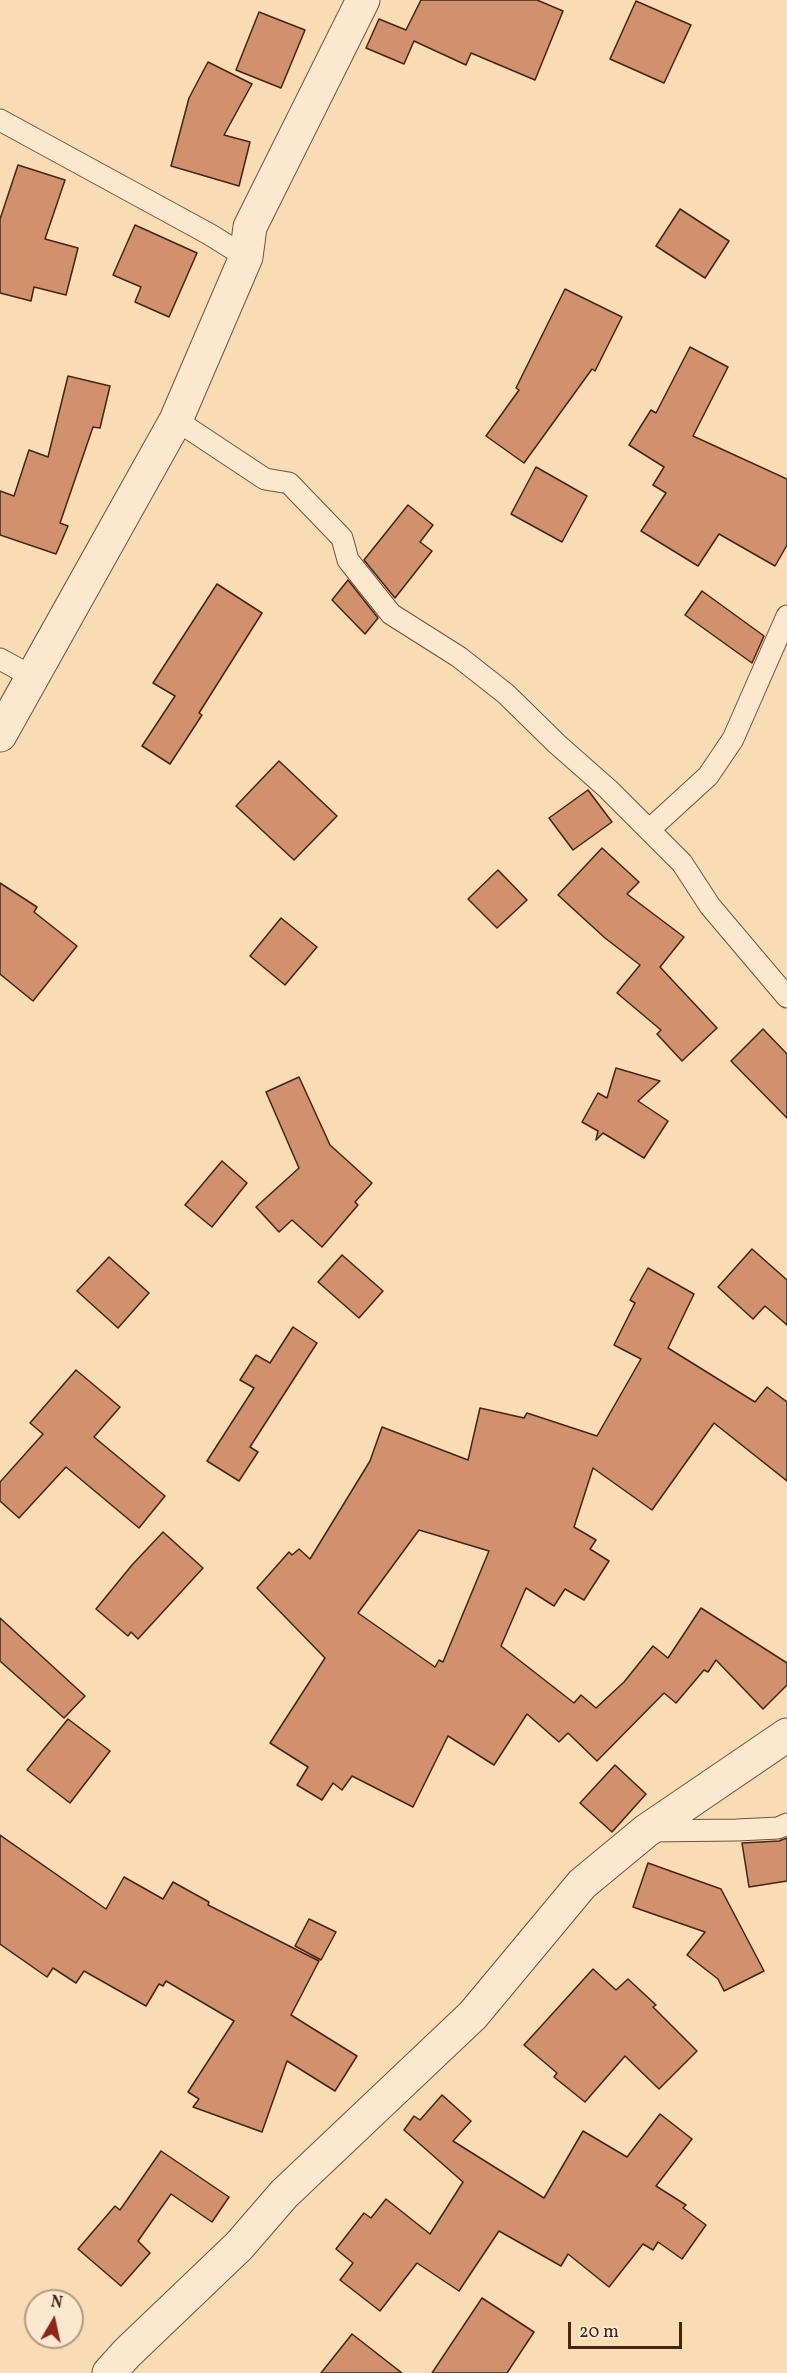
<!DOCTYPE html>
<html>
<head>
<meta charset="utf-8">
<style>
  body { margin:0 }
  #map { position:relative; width:787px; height:2373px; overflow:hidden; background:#f9dcb4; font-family:Vollkorn,serif }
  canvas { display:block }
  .north { position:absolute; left:24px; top:2289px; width:60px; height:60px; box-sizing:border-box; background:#fbe8ce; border:2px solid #b29a84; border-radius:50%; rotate:9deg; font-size:16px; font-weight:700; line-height:24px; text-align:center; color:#452415 }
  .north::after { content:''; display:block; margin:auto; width:21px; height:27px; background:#8f2418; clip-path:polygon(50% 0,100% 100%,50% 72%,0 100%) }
  .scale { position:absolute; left:568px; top:2322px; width:114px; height:27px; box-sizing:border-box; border:3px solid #452415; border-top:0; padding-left:8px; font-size:18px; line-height:21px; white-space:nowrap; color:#452415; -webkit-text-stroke:4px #fbe8ce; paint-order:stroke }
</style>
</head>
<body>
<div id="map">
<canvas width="787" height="2373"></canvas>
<div class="north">N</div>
<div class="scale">20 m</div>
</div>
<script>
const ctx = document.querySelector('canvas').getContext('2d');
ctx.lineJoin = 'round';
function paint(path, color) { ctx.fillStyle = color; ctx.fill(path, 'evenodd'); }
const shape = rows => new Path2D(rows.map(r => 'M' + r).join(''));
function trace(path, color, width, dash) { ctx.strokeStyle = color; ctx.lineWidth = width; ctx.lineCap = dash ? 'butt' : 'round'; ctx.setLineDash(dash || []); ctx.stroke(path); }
const building = shape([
  [421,0,537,0,563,11,535,80,471,53,466,65,414,41,404,64,366,48,379,19,406,30,421,0],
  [636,1,691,25,664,83,610,59,636,1],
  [259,12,305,30,281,88,236,70,259,12],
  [208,62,252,84,224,135,250,142,239,186,171,166,189,98,208,62],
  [18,165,65,180,45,239,78,248,66,295,34,287,31,301,0,293,0,219,18,165],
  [680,209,729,241,705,278,656,246,680,209],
  [135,225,197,253,169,317,135,302,141,287,113,275,135,225],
  [565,289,622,317,595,371,592,369,524,463,486,436,519,390,516,388,565,289],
  [690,347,728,367,693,436,787,479,787,545,775,566,719,534,698,566,641,531,666,493,653,485,664,467,629,445,651,410,656,413,690,347],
  [68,376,110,386,100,428,93,427,60,523,68,526,56,554,0,535,0,491,14,496,29,450,48,457,68,376],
  [536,467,587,496,562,542,511,514,536,467],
  [408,505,433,525,420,542,432,551,395,598,364,560,408,505],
  [348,580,378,618,365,634,332,600,348,580],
  [217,584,262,613,199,713,202,715,170,764,142,746,175,696,153,683,217,584],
  [702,591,764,636,752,663,685,615,702,591],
  [279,761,337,816,294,860,236,806,279,761],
  [588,790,612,822,573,850,549,818,588,790],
  [602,848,639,882,627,894,684,937,660,967,717,1028,682,1061,657,1034,661,1030,617,993,640,965,605,938,558,895,602,848],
  [498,870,527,900,497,928,468,899,498,870],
  [0,883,37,907,34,912,77,946,33,1001,0,974,0,883],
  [281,918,317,947,285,985,250,956,281,918],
  [763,1029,787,1054,787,1118,731,1061,763,1029],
  [616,1068,660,1081,638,1101,668,1121,644,1158,603,1133,596,1140,598,1131,582,1122,598,1093,607,1098,616,1068],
  [299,1077,330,1145,372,1183,355,1202,358,1205,322,1247,292,1220,279,1232,256,1207,299,1168,266,1092,299,1077],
  [222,1161,247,1183,212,1227,185,1205,222,1161],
  [752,1249,787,1280,787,1325,765,1306,753,1319,718,1287,752,1249],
  [342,1255,383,1291,359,1318,318,1282,342,1255],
  [109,1257,149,1293,118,1328,77,1291,109,1257],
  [648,1268,694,1294,668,1348,755,1402,767,1387,787,1402,787,1481,714,1423,652,1510,593,1468,574,1527,596,1540,590,1549,609,1561,584,1600,565,1589,554,1606,526,1588,501,1646,574,1703,581,1695,596,1708,624,1682,653,1646,668,1658,701,1608,787,1663,787,1685,763,1709,716,1660,708,1672,704,1670,676,1703,664,1693,597,1761,568,1733,559,1742,527,1714,494,1765,448,1736,413,1807,352,1776,342,1790,333,1783,322,1800,297,1785,308,1767,270,1743,325,1658,257,1588,289,1552,292,1555,299,1549,310,1559,370,1461,382,1427,468,1460,480,1408,524,1418,527,1413,597,1436,641,1359,614,1345,635,1303,630,1300,648,1268],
  [419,1530,489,1551,443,1662,439,1660,435,1667,358,1613,419,1530],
  [293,1327,317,1343,250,1447,258,1452,239,1481,207,1461,254,1388,240,1380,256,1355,270,1363,293,1327],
  [76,1370,120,1407,94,1437,165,1496,139,1528,66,1467,19,1518,0,1501,0,1482,43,1434,30,1423,76,1370],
  [163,1532,203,1568,138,1639,131,1632,128,1636,96,1609,132,1565,163,1532],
  [0,1618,85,1696,64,1718,0,1661,0,1618],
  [68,1719,110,1751,70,1803,27,1770,68,1719],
  [615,1765,646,1794,612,1832,580,1803,615,1765],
  [0,1835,106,1909,124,1877,163,1899,173,1882,209,1902,208,1905,319,1961,291,2015,357,2056,335,2091,287,2061,262,2132,193,2107,199,2099,188,2092,234,2021,166,1981,163,1986,159,1984,146,2006,84,1971,76,1983,53,1968,47,1977,0,1944,0,1835],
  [787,1838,787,1881,749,1887,742,1843,779,1841,787,1838],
  [648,1863,721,1889,764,1971,724,1991,718,1979,687,1955,705,1932,633,1907,648,1863],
  [309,1919,336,1932,321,1960,295,1946,309,1919],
  [593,1969,616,1990,628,1979,656,2005,653,2007,697,2051,659,2089,625,2056,585,2102,554,2077,557,2073,524,2045,593,1969],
  [442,2095,471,2121,453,2141,544,2198,583,2131,627,2157,660,2114,692,2139,656,2186,686,2205,683,2208,706,2225,682,2259,658,2242,653,2250,643,2244,609,2287,568,2254,561,2266,499,2231,459,2291,417,2263,380,2311,340,2280,353,2263,336,2249,364,2213,371,2218,386,2199,430,2234,463,2182,404,2130,414,2116,420,2120,442,2095],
  [161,2151,229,2197,212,2222,171,2194,138,2241,150,2253,121,2286,78,2249,115,2206,120,2210,161,2151],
  [482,2298,534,2332,507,2373,432,2373,482,2298],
  [352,2334,402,2373,321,2373,352,2334]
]);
const lane = shape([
  [0,120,209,234,246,257],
  [176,420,265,479,289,483,342,538,348,560,391,614,459,657,506,694,557,744,608,789,682,863,710,906,787,997],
  [0,659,31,676],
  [649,830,708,776,733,739,787,616],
  [647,1831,737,1830,778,1828,787,1824]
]);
const street = shape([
  [0,735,176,420,246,257,250,227,363,0],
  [109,2373,127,2353,239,2246,284,2194,473,2015,582,1884,646,1831,787,1735]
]);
paint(building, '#d2916d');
trace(building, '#452415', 1.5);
trace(lane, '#72523d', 23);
trace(street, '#72523d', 35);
trace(lane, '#fbe8ce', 21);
trace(street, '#fbe8ce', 33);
</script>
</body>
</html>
